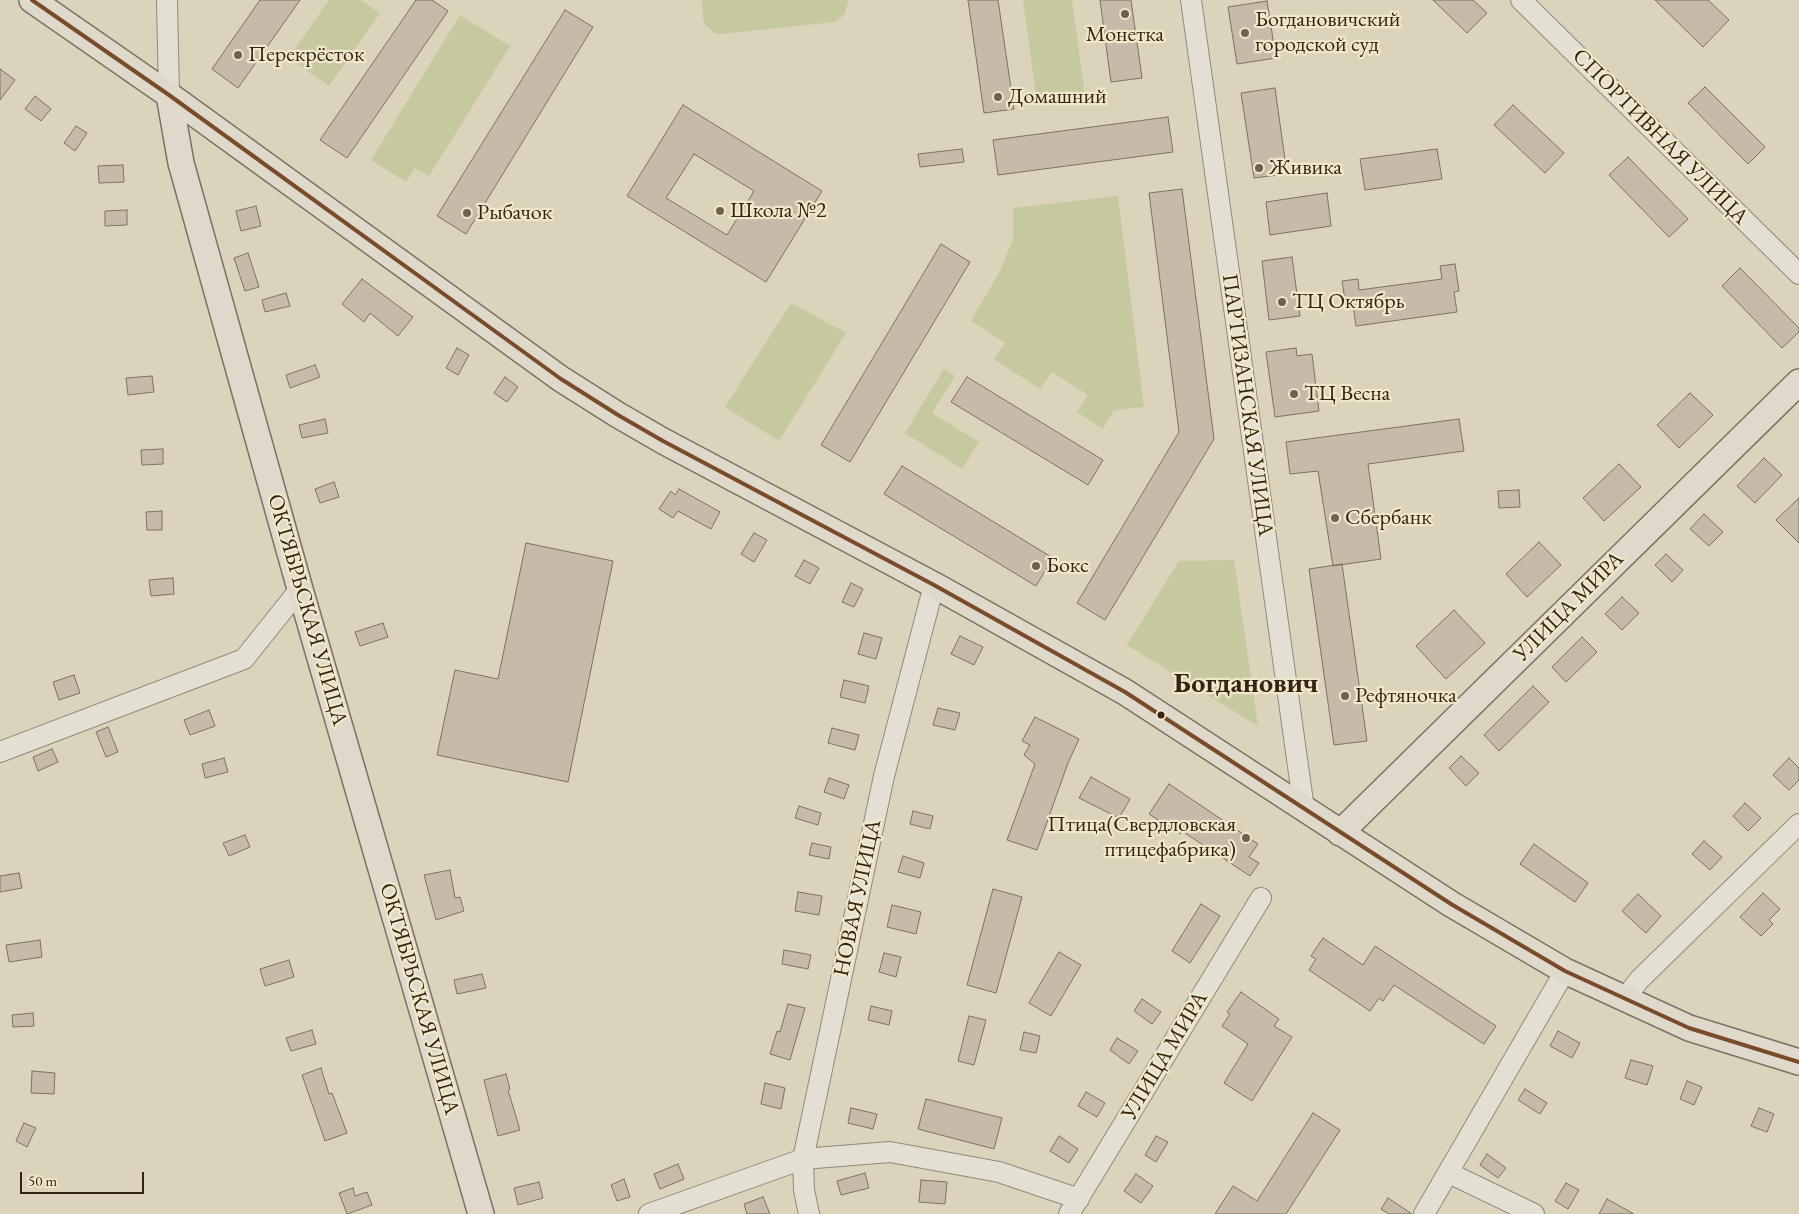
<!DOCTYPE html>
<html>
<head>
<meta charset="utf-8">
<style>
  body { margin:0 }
  #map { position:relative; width:1799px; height:1214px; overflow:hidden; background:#dbd3ba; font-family:"EB Garamond",serif }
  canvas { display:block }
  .scale { position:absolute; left:20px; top:1172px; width:124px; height:22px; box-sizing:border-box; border:2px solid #362413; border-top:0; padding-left:6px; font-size:15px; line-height:18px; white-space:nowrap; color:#362413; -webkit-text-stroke:4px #f0e8ca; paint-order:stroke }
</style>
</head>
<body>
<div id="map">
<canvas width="1799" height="1214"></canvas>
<div class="scale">50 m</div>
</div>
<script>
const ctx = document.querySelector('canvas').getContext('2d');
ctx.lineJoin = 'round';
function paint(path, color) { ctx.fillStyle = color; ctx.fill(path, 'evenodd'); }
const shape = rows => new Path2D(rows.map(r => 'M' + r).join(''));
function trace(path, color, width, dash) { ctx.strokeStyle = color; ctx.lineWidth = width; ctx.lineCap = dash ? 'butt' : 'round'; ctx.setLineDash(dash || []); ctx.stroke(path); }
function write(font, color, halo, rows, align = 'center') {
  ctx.font = font + ' "EB Garamond",serif'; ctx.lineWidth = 4.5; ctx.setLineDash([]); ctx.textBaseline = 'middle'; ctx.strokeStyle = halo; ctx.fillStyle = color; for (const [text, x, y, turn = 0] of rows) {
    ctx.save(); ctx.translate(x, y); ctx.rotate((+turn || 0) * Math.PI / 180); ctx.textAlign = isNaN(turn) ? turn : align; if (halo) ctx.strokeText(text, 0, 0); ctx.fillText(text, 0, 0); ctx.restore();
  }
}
const green = shape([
  [329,0,361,0,380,13,329,86,289,58],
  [702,0,848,0,848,1,845,14,835,22,720,34,715,33,706,25,703,20],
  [1023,0,1072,0,1085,96,1037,103],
  [460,15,510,46,429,176,415,168,406,182,371,160],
  [1118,196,1144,407,1114,410,1103,429,1077,412,1088,395,1052,372,1040,389,994,359,1005,343,971,321,1000,271,1013,239,1013,208],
  [791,303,846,333,779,441,725,407],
  [944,369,955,376,932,413,979,442,962,469,905,433],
  [1234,560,1258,726,1127,645,1179,561]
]);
const building = shape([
  [260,0,300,0,238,88,212,69,260,0],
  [416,0,432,0,448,11,347,158,320,140,416,0],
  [968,0,998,0,1014,109,984,113,968,0],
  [1100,0,1131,0,1142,78,1111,82,1100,0],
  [1433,0,1473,0,1487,13,1467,33,1433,0],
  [1655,0,1708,0,1729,20,1703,47,1655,0],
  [1267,1,1276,58,1237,64,1228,7,1267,1],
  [565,10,593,27,466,234,437,216,565,10],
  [0,69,15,80,0,100,0,69],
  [1705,87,1765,147,1748,164,1688,103,1705,87],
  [1275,88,1287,174,1254,178,1241,93,1275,88],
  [35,96,51,109,41,121,25,109,35,96],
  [683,105,822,191,766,282,627,196,683,105],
  [694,154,754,191,727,235,666,198,694,154],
  [1513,105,1564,153,1545,173,1494,125,1513,105],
  [1168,117,1173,152,998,175,993,140,1168,117],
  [76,126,87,133,75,151,64,143,76,126],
  [962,149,964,162,920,167,918,154,962,149],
  [1437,149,1442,179,1365,190,1360,159,1437,149],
  [1628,157,1688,219,1669,237,1609,175,1628,157],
  [123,165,124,182,99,183,98,166,123,165],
  [1182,189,1214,439,1105,620,1077,603,1179,432,1149,193,1182,189],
  [1327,193,1331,226,1270,235,1266,202,1327,193],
  [256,206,261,226,241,231,236,211,256,206],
  [127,210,127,225,105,226,105,211,127,210],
  [941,244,970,262,850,462,821,445,941,244],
  [248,253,259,287,245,291,234,258,248,253],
  [1292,257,1300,316,1269,320,1262,261,1292,257],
  [1455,264,1459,291,1454,292,1457,312,1356,326,1353,305,1346,306,1342,281,1358,279,1359,290,1442,279,1440,266,1455,264],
  [1740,268,1799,328,1799,332,1782,348,1722,286,1740,268],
  [362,279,413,317,398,336,370,313,364,322,342,304,362,279],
  [286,293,290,306,265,312,262,300,286,293],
  [457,348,469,355,458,375,446,368,457,348],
  [1296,348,1297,356,1312,354,1319,411,1275,417,1266,352,1296,348],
  [315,365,320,377,290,388,286,375,315,365],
  [152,376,154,392,128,395,126,378,152,376],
  [505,377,518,387,507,402,494,393,505,377],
  [967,377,1103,460,1088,485,951,402,967,377],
  [1690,393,1713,415,1679,448,1657,425,1690,393],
  [325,419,328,433,302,438,299,425,325,419],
  [1459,419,1464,451,1368,464,1381,559,1333,566,1318,471,1290,474,1286,442,1459,419],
  [163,449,163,464,142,465,141,450,163,449],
  [1764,458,1782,475,1755,503,1737,486,1764,458],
  [1619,464,1641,487,1604,521,1583,498,1619,464],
  [902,466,1053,558,1036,586,884,494,902,466],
  [334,482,339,497,320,503,315,489,334,482],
  [679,489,720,512,711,529,678,511,673,518,659,509,671,491,675,495,679,489],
  [1519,490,1520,507,1499,508,1498,491,1519,490],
  [1799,498,1799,543,1776,520,1799,498],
  [162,511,162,530,147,530,146,512,162,511],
  [1704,514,1723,532,1709,546,1690,529,1704,514],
  [754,533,767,540,754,562,741,554,754,533],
  [1539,542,1561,565,1527,597,1506,574,1539,542],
  [526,543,613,561,568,782,437,755,455,670,498,679,526,543],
  [1666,554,1683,570,1672,582,1655,565,1666,554],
  [804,560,819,568,810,584,795,576,804,560],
  [1342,564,1367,741,1334,745,1309,569,1342,564],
  [173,578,174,594,151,596,149,580,173,578],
  [851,583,863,589,854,607,842,602,851,583],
  [1622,597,1639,613,1622,630,1605,614,1622,597],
  [1454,610,1485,643,1446,679,1416,646,1454,610],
  [383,623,388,637,360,646,355,632,383,623],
  [864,633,882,638,876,659,858,654,864,633],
  [960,636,983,647,974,665,951,654,960,636],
  [1582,637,1597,652,1566,682,1552,667,1582,637],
  [74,675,80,693,59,700,53,682,74,675],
  [844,680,869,686,865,703,840,697,844,680],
  [1533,686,1549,702,1499,751,1484,735,1533,686],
  [938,708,960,713,955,730,933,725,938,708],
  [209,710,215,726,190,735,184,720,209,710],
  [1035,717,1079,739,1068,763,1037,850,1007,840,1035,764,1024,755,1030,745,1022,741,1035,717],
  [108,727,118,752,106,757,96,732,108,727],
  [832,728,859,735,855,750,828,743,832,728],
  [52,749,58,762,38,771,33,757,52,749],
  [1461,756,1479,773,1466,786,1449,768,1461,756],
  [224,758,228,772,205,778,202,764,224,758],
  [1789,758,1799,768,1799,780,1789,790,1773,775,1789,758],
  [1091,777,1130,799,1119,818,1079,798,1091,777],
  [829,778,849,785,844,799,824,792,829,778],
  [1169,784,1258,844,1249,857,1259,863,1250,876,1182,831,1180,834,1149,814,1169,784],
  [1745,803,1761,818,1748,831,1733,816,1745,803],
  [799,806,821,813,818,825,795,818,799,806],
  [913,811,933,816,930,829,910,824,913,811],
  [245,835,250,847,229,856,223,843,245,835],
  [1704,841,1722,857,1710,870,1692,854,1704,841],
  [812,843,831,847,829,859,809,855,812,843],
  [1534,844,1588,883,1575,902,1520,864,1534,844],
  [903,856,924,863,920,878,898,872,903,856],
  [450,870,455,898,460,897,464,911,436,920,424,875,450,870],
  [19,873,22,888,0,892,0,876,19,873],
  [993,889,1022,897,996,993,967,985,993,889],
  [798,892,822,896,819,915,795,911,798,892],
  [1763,893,1780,909,1769,920,1773,924,1761,936,1740,917,1763,893],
  [1638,894,1661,916,1646,933,1622,911,1638,894],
  [1201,904,1220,916,1190,963,1172,951,1201,904],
  [892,905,921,912,916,934,887,927,892,905],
  [1323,938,1363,965,1375,946,1496,1026,1484,1044,1394,985,1383,1001,1379,998,1370,1011,1309,970,1316,959,1311,956,1323,938],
  [40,940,42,957,9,962,6,945,40,940],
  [784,950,811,955,808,969,782,964,784,950],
  [1059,952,1081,965,1051,1016,1029,1003,1059,952],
  [884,953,901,957,896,977,879,972,884,953],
  [289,960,294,977,265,986,260,969,289,960],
  [482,974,486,988,457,994,454,980,482,974],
  [1241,992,1279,1019,1274,1026,1292,1037,1252,1101,1224,1083,1248,1044,1222,1026,1230,1014,1227,1012,1241,992],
  [1142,999,1161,1012,1152,1024,1134,1011,1142,999],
  [788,1004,805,1008,790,1060,770,1054,777,1031,780,1032,788,1004],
  [871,1006,892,1011,889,1025,868,1020,871,1006],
  [33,1013,34,1026,13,1027,12,1015,33,1013],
  [969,1016,986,1020,974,1065,958,1061,969,1016],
  [312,1030,316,1044,291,1051,286,1038,312,1030],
  [1558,1031,1580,1043,1572,1058,1550,1046,1558,1031],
  [1024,1032,1040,1036,1036,1053,1020,1050,1024,1032],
  [1117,1038,1138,1051,1129,1064,1110,1050,1117,1038],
  [1631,1060,1653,1066,1647,1085,1625,1078,1631,1060],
  [321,1068,329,1094,332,1093,347,1133,325,1141,302,1075,321,1068],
  [32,1071,55,1073,54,1094,31,1093,32,1071],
  [506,1074,510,1089,508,1090,520,1130,498,1136,484,1080,506,1074],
  [1687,1081,1702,1087,1694,1105,1680,1099,1687,1081],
  [765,1083,785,1088,781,1109,761,1104,765,1083],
  [1525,1089,1547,1103,1540,1114,1518,1100,1525,1089],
  [1086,1092,1105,1103,1097,1117,1078,1106,1086,1092],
  [926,1099,1002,1118,994,1149,918,1129,926,1099],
  [851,1108,877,1114,873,1129,848,1123,851,1108],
  [1759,1108,1774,1114,1767,1132,1751,1126,1759,1108],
  [1313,1113,1340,1130,1286,1214,1215,1214,1233,1186,1257,1201,1313,1113],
  [24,1123,36,1128,27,1147,16,1141,24,1123],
  [1059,1136,1078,1149,1069,1163,1050,1151,1059,1136],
  [1156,1136,1168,1142,1156,1162,1145,1155,1156,1136],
  [1487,1154,1506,1168,1498,1178,1480,1165,1487,1154],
  [678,1164,684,1179,660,1189,654,1174,678,1164],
  [865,1173,869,1188,841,1195,837,1181,865,1173],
  [1136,1174,1153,1186,1141,1203,1124,1191,1136,1174],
  [624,1179,630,1197,617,1201,611,1185,624,1179],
  [921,1180,947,1182,945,1204,919,1202,921,1180],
  [539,1182,543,1198,518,1205,514,1188,539,1182],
  [1566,1183,1579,1190,1568,1209,1555,1201,1566,1183],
  [353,1188,355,1196,367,1192,372,1205,347,1214,339,1193,353,1188],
  [763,1197,770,1214,747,1214,744,1204,763,1197],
  [1388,1198,1412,1214,1389,1214,1381,1209,1388,1198],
  [1607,1199,1634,1214,1599,1214,1607,1199]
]);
const minor = shape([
  [167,0,169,95],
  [1191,0,1304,809],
  [1521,0,1799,274],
  [0,752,244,659,300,589],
  [1624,1000,1639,980,1799,824],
  [1449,1173,1534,1214],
  [649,1214,803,1159,890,1152,999,1172,1079,1199],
  [809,1214,804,1190,803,1159,884,776,934,585],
  [1069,1214,1261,898],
  [1424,1214,1565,971]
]);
const major = shape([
  [32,0,169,95,561,379,618,415,663,441,934,585,1125,692,1451,904,1565,971,1689,1028,1799,1062],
  [169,95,181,163,300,589,481,1214],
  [1340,833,1799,382]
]);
const bus1 = shape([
  [32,0,169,95,561,379,618,415,663,441,934,585,1125,692,1451,904,1565,971,1689,1028,1799,1062]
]);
const markers = [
  [1125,14,5,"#70614d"],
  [1245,33,5,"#70614d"],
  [238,55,5,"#70614d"],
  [998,97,5,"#70614d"],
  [1259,168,5,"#70614d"],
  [720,211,5,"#70614d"],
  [467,213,5,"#70614d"],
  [1282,302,5,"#70614d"],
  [1294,394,5,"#70614d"],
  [1335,518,5,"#70614d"],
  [1036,566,5,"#70614d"],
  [1345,696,5,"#70614d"],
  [1161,715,4.5,"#362413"],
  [1246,838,5,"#70614d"]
];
const poiNames = [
  ["Богдановичский",1255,20],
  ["городской суд",1255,45],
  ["Монетка",1125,35,"center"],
  ["Перекрёсток",248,55],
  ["Домашний",1008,97],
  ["Живика",1269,168],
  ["Школа №2",730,211],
  ["Рыбачок",477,213],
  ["ТЦ Октябрь",1292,302],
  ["ТЦ Весна",1304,394],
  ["Сбербанк",1345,518],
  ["Бокс",1046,566],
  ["Рефтяночка",1355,696],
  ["Птица(Свердловская",1236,825,"right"],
  ["птицефабрика)",1236,850,"right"]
];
const streetNames = [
  ["СПОРТИВНАЯ УЛИЦА",1660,137,45],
  ["ПАРТИЗАНСКАЯ УЛИЦА",1247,405,82],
  ["УЛИЦА МИРА",1569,607,-45],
  ["ОКТЯБРЬСКАЯ УЛИЦА",307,610,74],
  ["НОВАЯ УЛИЦА",858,898,-78],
  ["ОКТЯБРЬСКАЯ УЛИЦА",419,999,74],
  ["УЛИЦА МИРА",1165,1056,-59]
];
const districtNames = [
  ["Богданович",1246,684]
];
paint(green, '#c6c9a0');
paint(building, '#c8baa8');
trace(building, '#7a7364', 1);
trace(minor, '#918a7b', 22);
trace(major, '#7a7364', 28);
trace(minor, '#e3dfd2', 20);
trace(major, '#ded9ca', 25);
trace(bus1, '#7a4b2a', 4);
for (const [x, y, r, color] of markers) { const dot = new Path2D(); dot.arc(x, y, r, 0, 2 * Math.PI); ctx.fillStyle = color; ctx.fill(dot); trace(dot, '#f0e8ca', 2); }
write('22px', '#362413', '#f0e8ca', poiNames, 'left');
write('22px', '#362413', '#f0e8ca', streetNames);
write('bold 28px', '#362413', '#f0e8ca', districtNames);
</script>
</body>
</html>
